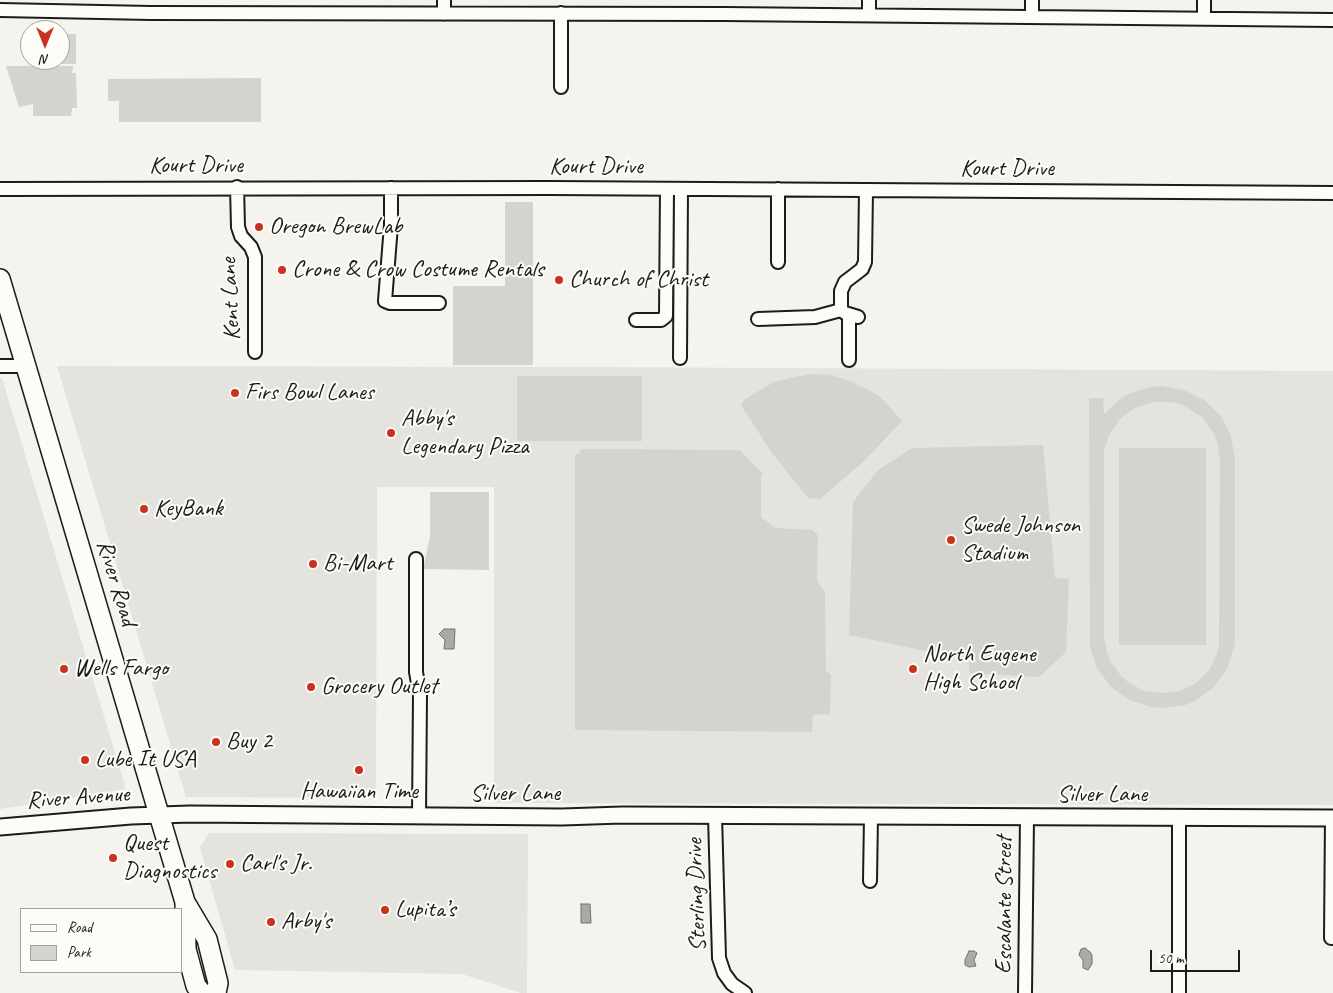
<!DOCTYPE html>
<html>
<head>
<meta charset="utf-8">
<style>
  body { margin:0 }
  #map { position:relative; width:1333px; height:993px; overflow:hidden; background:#f4f3ee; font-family:Caveat,sans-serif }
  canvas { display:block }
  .legend { position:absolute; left:20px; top:908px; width:162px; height:65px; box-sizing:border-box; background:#fdfcf7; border:1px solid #a3a29f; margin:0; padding:6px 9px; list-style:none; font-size:15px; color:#1c1c1c }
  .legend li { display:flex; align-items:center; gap:10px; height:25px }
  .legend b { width:25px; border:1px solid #a3a29f }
  .north { position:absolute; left:20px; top:20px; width:50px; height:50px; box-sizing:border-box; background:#fdfcf7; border:1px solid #a3a29f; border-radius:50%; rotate:180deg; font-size:14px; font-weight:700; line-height:20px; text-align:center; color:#1c1c1c }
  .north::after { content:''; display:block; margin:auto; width:18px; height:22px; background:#c8321e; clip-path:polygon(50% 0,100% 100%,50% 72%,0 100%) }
  .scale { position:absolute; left:1150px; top:950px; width:90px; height:22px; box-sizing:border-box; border:2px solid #1c1c1c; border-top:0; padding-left:6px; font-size:15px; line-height:18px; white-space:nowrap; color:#1c1c1c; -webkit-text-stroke:4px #fdfcf7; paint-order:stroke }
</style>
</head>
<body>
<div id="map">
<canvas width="1333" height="993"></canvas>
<ul class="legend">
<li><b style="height:6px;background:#fdfcf7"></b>Road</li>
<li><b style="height:14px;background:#d4d3cf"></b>Park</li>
</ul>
<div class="north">N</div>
<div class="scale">50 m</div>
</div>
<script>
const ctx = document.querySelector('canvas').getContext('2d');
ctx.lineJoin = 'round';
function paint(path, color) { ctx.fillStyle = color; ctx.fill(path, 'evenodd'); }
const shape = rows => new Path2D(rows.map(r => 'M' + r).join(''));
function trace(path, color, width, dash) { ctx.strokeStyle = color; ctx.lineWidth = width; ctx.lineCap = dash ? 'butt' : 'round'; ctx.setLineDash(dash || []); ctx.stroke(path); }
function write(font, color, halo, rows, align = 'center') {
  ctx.font = font + ' Caveat,sans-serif'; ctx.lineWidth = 4; ctx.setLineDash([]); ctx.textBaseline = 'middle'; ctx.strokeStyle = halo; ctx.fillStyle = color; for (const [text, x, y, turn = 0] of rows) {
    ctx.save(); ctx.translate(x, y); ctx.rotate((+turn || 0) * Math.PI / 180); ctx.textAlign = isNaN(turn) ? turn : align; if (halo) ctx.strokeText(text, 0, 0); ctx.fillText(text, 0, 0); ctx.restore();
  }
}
const built = shape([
  [57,366,594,367,1333,371,1333,805,494,803,494,487,377,487,376,798,186,797],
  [0,378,2,378,126,789,0,809],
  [209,833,528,834,527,993,521,993,462,974,235,970,200,847]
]);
const green = shape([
  [60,34,76,34,76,64,58,64,59,60,60,60],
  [6,66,73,66,72,73,76,73,77,108,72,108,71,116,33,116,33,104,19,107],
  [261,78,261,122,119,122,119,101,108,101,108,79],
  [505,202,533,202,533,365,453,365,453,286,505,286],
  [811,374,829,375,845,379,867,389,879,396,889,406,902,421,863,462,820,499,808,498,772,453,741,405,745,399,774,382,790,378],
  [517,376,642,376,642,441,517,441],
  [1161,386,1184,390,1204,400,1221,416,1231,436,1235,459,1235,636,1234,647,1227,669,1214,687,1195,701,1185,705,1162,708,1151,707,1129,700,1111,687,1097,668,1090,647,1089,398,1103,398,1104,414,1119,400,1128,394,1150,387],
  [1153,402,1171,402,1180,404,1188,408,1203,418,1213,433,1217,441,1220,459,1219,645,1217,654,1209,670,1196,683,1180,691,1162,693,1144,691,1128,682,1121,676,1111,662,1107,653,1104,636,1104,450,1110,433,1121,418,1135,408],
  [1043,445,1055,578,1069,579,1066,652,1039,677,969,673,969,657,955,657,849,635,853,502,878,470,912,448],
  [1119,448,1206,448,1206,645,1119,645],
  [581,449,740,450,763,474,761,477,761,517,775,528,813,530,818,536,817,580,825,593,826,671,831,675,830,714,813,715,812,732,575,730,575,455,580,453],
  [430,492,489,492,489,570,423,569,430,537]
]);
const water = shape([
  [444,629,455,629,454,649,444,649,445,640,439,634,444,629],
  [581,904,590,904,591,923,581,923,581,904],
  [1085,948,1090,952,1092,955,1092,964,1088,970,1083,968,1083,960,1079,955,1081,949,1085,948],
  [969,951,974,951,977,953,974,960,976,966,969,967,965,965,965,960,969,951]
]);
const minor = shape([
  [0,10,151,13,724,14,1333,20],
  [561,13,561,87],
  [444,14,444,0],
  [869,15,869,0],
  [1032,17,1032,0],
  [1204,18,1204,0],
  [237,187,238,227,241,236,251,247,255,257,255,352],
  [391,188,391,225,385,301,390,303,439,303],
  [0,189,551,188,1333,193],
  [778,189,778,262],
  [849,315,849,360],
  [858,317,845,313,841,310,841,291,845,282,862,269,865,262,866,190],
  [758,319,815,317,841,310],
  [636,320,661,320,666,316,667,189],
  [680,358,681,189],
  [0,366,26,366],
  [416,559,416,672,420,695,419,816],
  [715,816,719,958,724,973,732,984,745,993],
  [1179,817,1179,993],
  [870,881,871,816],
  [1331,938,1332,818],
  [1025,993,1027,817]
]);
const tertiary = shape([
  [0,827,131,816,190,814,562,817,622,815,1333,818]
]);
const primary = shape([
  [0,279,185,902,207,939,218,983,216,993],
  [185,903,186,949,196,986,202,993]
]);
const markers = [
  [259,227,5,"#c8321e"],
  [282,270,5,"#c8321e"],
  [559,280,5,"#c8321e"],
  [235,393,5,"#c8321e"],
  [391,433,5,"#c8321e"],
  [144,509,5,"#c8321e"],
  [951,540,5,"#c8321e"],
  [313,564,5,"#c8321e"],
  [64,669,5,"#c8321e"],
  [913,669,5,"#c8321e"],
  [311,687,5,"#c8321e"],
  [216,742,5,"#c8321e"],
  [85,760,5,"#c8321e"],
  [359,770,5,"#c8321e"],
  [113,858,5,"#c8321e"],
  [230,864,5,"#c8321e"],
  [385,910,5,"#c8321e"],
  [271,922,5,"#c8321e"]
];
const streetNames = [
  ["Kourt Drive",196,166],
  ["Kourt Drive",596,167],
  ["Kourt Drive",1007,169],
  ["Kent Lane",231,299,-93],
  ["River Road",116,583,73],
  ["Silver Lane",515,794],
  ["Silver Lane",1102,795],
  ["River Avenue",78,798,-4],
  ["Sterling Drive",697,895,-92],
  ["Escalante Street",1005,905,-90]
];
const poiNames = [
  ["Oregon BrewLab",269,227],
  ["Crone & Crow Costume Rentals",292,270],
  ["Church of Christ",569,280],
  ["Firs Bowl Lanes",245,393],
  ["Abby's",401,419],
  ["Legendary Pizza",401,447],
  ["KeyBank",154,509],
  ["Swede Johnson",961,526],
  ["Stadium",961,554],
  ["Bi-Mart",323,564],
  ["North Eugene",923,655],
  ["High School",923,683],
  ["Wells Fargo",74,669],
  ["Grocery Outlet",321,687],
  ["Buy 2",226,742],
  ["Lube It USA",95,760],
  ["Hawaiian Time",359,792,"center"],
  ["Quest",123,844],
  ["Diagnostics",123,872],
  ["Carl's Jr.",240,864],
  ["Lupita’s",395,910],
  ["Arby's",281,922]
];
paint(built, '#e4e3de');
paint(green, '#d4d3cf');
paint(water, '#abaaa6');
trace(water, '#72716f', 1);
trace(minor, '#1c1c1c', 16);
trace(tertiary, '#1c1c1c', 19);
trace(primary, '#1c1c1c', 22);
trace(minor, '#fdfcf7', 12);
trace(tertiary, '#fdfcf7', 15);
trace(primary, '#fdfcf7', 19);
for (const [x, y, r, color] of markers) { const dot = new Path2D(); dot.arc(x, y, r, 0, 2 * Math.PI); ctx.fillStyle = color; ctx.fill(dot); trace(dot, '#fdfcf7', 2); }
write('24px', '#1c1c1c', '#fdfcf7', streetNames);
write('24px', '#1c1c1c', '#fdfcf7', poiNames, 'left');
</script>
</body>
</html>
